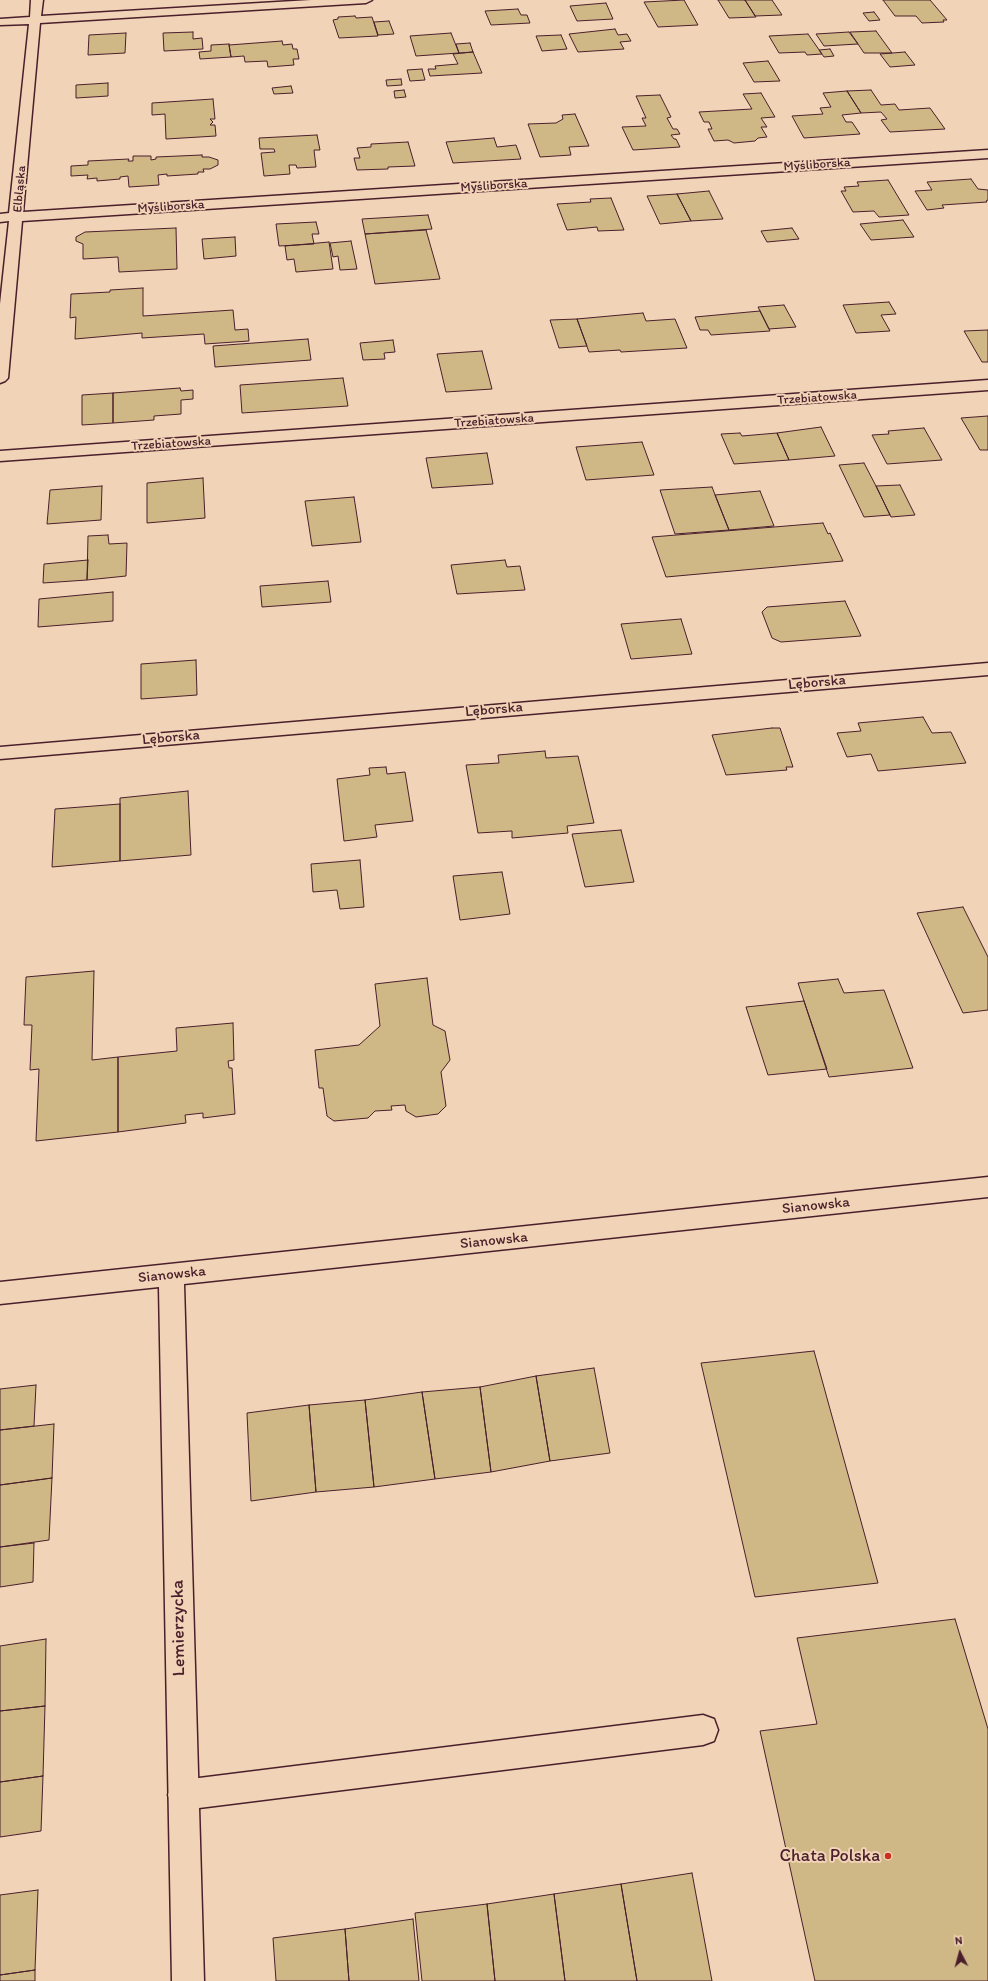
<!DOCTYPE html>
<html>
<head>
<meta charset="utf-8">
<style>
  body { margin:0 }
  #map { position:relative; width:988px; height:1981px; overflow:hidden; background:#f1d4b7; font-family:Itim,sans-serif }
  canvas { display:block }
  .north { position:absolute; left:940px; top:1933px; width:40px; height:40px; -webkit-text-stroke:3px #f1d4b7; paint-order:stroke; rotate:354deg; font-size:11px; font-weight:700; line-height:16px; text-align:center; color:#4a1f2b }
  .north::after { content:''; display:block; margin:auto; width:14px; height:18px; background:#4a1f2b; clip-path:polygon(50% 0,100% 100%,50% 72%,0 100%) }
</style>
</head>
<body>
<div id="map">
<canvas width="988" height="1981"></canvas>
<div class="north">N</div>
</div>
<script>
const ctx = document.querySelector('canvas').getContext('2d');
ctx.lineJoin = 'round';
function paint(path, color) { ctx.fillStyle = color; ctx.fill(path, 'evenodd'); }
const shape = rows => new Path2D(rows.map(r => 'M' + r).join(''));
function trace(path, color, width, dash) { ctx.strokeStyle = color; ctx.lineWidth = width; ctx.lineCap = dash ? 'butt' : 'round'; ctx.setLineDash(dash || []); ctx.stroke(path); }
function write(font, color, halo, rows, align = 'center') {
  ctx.font = font + ' Itim,sans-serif'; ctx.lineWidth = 4; ctx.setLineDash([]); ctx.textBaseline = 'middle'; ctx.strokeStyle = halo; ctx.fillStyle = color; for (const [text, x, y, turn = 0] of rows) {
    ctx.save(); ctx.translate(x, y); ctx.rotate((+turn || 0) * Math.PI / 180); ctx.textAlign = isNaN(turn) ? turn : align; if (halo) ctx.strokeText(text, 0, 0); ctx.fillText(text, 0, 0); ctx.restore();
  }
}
const building = shape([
  [684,0,698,25,658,27,644,2,684,0],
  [718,0,745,0,756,17,729,18,718,0],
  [745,0,772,0,782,15,755,16,745,0],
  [883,0,930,0,947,20,943,20,944,22,922,23,916,16,895,16,883,0],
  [606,3,613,19,577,21,570,6,606,3],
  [518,9,521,15,527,15,530,23,491,25,485,11,518,9],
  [874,12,880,20,869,21,863,13,874,12],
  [355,16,356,18,372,17,378,36,339,38,333,20,338,19,338,17,355,16],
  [389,21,394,34,378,35,374,22,389,21],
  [615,29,618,35,627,34,631,41,620,42,624,49,578,52,569,34,615,29],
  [876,31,892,53,864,53,850,32,876,31],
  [193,32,193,39,202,38,203,49,164,51,163,33,193,32],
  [849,32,858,44,824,46,816,34,849,32],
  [126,33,125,53,88,55,89,35,126,33],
  [451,33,459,53,416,56,410,36,451,33],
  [808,34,822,54,807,55,805,52,779,53,769,36,808,34],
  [561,35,567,49,542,51,536,36,561,35],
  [282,41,283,45,292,44,293,49,297,49,299,59,293,59,294,65,268,67,267,61,245,62,244,56,231,57,229,45,282,41],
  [470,43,473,52,459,53,456,44,470,43],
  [229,44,231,57,200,59,199,52,211,51,211,45,229,44],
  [830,49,834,56,824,57,819,50,830,49],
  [473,52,482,73,430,76,428,69,436,69,435,66,458,64,453,54,473,52],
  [905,52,915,65,890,67,880,54,905,52],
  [768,61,780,81,754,82,743,63,768,61],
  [422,69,425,80,410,81,407,70,422,69],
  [401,79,402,85,387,86,386,80,401,79],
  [108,83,108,96,76,98,76,85,108,83],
  [291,86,293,93,274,94,272,88,291,86],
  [404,90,406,97,395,98,394,91,404,90],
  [871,90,881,105,895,104,899,110,930,108,945,129,890,132,881,120,887,119,881,112,861,113,847,91,871,90],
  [847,91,861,113,842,115,846,122,852,122,860,134,804,138,792,116,823,114,820,108,831,107,823,93,847,91],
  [761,93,775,117,761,118,767,127,761,127,767,137,758,138,755,141,734,143,728,140,714,141,708,129,712,129,709,122,704,122,699,112,752,109,743,94,761,93],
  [660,95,671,117,667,118,673,129,677,129,680,134,671,135,674,139,676,139,680,147,633,150,622,127,646,126,642,118,646,118,636,96,660,95],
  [213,99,215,119,210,119,213,122,210,125,215,125,216,136,166,139,165,114,152,115,152,103,213,99],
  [575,114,589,146,569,147,571,155,540,157,528,124,556,123,563,119,562,115,575,114],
  [317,135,320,150,314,150,316,167,297,168,296,165,289,165,290,174,264,176,261,153,275,152,274,149,260,149,259,138,317,135],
  [494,138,497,147,516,145,521,159,453,163,446,142,494,138],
  [408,142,415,166,388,167,388,169,357,170,354,158,360,158,357,148,371,147,371,144,408,142],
  [202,155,202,157,209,157,218,160,218,165,210,169,203,169,204,172,198,172,198,174,167,176,167,174,158,175,159,185,129,187,128,176,120,177,120,179,97,181,97,178,87,179,88,175,71,176,71,166,88,165,88,161,129,159,128,161,133,161,133,156,151,156,151,160,156,159,156,157,202,155],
  [971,179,978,189,988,190,988,200,986,201,987,202,942,205,944,208,927,210,915,191,932,190,927,182,971,179],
  [888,180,909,215,879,217,874,211,853,212,841,191,846,191,844,187,859,186,857,182,888,180],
  [709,191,723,219,691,221,677,194,709,191],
  [677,194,691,221,660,224,647,196,677,194],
  [611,198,624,230,598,231,597,227,567,230,557,204,591,202,590,199,611,198],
  [428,215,432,229,365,234,362,219,428,215],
  [903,220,914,237,871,240,860,224,903,220],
  [316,222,319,234,312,234,314,244,279,246,276,224,316,222],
  [176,228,177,269,119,272,118,257,83,259,83,244,76,241,76,237,85,232,176,228],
  [792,228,799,239,767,242,761,231,792,228],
  [426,230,440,279,375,284,365,234,426,230],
  [235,237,236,256,204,259,202,239,235,237],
  [351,241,357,269,340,270,338,256,333,257,330,243,351,241],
  [329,242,333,269,296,272,294,259,287,260,285,246,329,242],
  [143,288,143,316,233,310,235,330,248,329,249,341,205,344,204,334,142,338,142,333,75,339,76,317,70,318,71,294,110,292,110,290,143,288],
  [889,302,896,314,881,315,890,331,856,333,843,305,889,302],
  [784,305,796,327,769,329,758,307,784,305],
  [760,311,770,331,711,335,708,330,700,330,695,317,760,311],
  [643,313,646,321,675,319,687,348,621,352,620,350,589,352,577,319,643,313],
  [577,319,587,346,559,348,550,320,577,319],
  [988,330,988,362,982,362,964,331,988,330],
  [308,339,311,360,215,367,213,346,308,339],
  [393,340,395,352,384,353,385,359,363,360,360,343,393,340],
  [482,351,492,389,446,392,437,354,482,351],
  [343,378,348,406,242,413,240,385,343,378],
  [180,388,181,391,193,390,193,399,181,400,181,414,154,416,154,420,113,423,113,393,180,388],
  [113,393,113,423,82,425,82,395,113,393],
  [988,416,988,450,980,450,961,418,988,416],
  [821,427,835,456,789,460,777,433,821,427],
  [924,428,942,460,887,464,872,435,889,434,888,431,924,428],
  [740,433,742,436,777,433,789,460,734,464,721,434,740,433],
  [642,442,654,475,586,480,576,447,642,442],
  [487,453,493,484,432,488,426,458,487,453],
  [864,463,876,486,890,515,864,517,839,465,864,463],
  [203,478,205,518,147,523,147,483,203,478],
  [900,485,915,515,891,517,876,486,900,485],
  [102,486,101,520,47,524,50,490,102,486],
  [712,487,729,530,675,534,660,490,712,487],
  [760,491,774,526,729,530,715,495,760,491],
  [354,497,361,542,312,546,305,501,354,497],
  [823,523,828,534,830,533,843,561,666,577,652,537,823,523],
  [108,535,109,544,127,543,126,576,87,580,88,536,108,535],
  [88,560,87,580,43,583,44,564,88,560],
  [505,560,507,567,520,566,525,590,457,594,451,565,505,560],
  [328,581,331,602,262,607,260,586,328,581],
  [113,592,113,621,38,627,39,599,113,592],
  [845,601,861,636,781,642,772,638,762,612,767,607,845,601],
  [681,619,692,654,631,659,621,624,681,619],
  [196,660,197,695,141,699,141,664,196,660],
  [923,717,932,733,951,732,966,763,878,771,871,754,847,757,837,733,861,731,858,723,923,717],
  [772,728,780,728,793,767,786,767,787,770,726,775,712,735,772,728],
  [545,751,546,758,578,756,594,823,567,826,568,833,512,838,512,831,478,833,466,765,499,763,498,755,545,751],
  [386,767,387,774,405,772,413,821,375,825,377,837,344,841,337,779,370,775,369,768,386,767],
  [188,791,191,855,120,861,120,798,188,791],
  [120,804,120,861,52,867,55,809,120,804],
  [621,830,634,882,585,887,572,834,621,830],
  [360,860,364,907,340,909,337,890,313,892,311,864,360,860],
  [502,872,510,914,460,920,453,876,502,872],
  [963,907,988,957,988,1010,963,1013,917,913,963,907],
  [94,971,92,1060,118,1057,118,1132,36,1141,39,1069,30,1070,32,1025,24,1025,26,977,94,971],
  [427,978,433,1025,445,1031,450,1060,441,1072,446,1106,438,1114,416,1117,406,1111,405,1105,391,1106,392,1110,375,1111,368,1118,334,1121,327,1116,323,1088,319,1088,315,1050,359,1045,380,1026,375,984,427,978],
  [838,979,844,993,884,990,913,1068,829,1077,798,983,838,979],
  [804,1001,827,1069,768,1075,746,1007,804,1001],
  [233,1023,234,1060,228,1061,229,1068,232,1068,235,1114,203,1118,203,1113,185,1115,186,1123,118,1132,118,1057,177,1051,176,1028,233,1023],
  [814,1351,878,1583,755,1597,701,1363,814,1351],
  [594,1368,610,1453,550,1461,536,1376,594,1368],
  [536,1376,550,1461,491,1472,480,1387,536,1376],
  [36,1385,34,1426,0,1430,0,1389,36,1385],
  [480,1387,491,1472,435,1479,422,1392,480,1387],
  [422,1392,435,1479,374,1487,365,1400,422,1392],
  [365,1400,374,1487,316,1492,309,1405,365,1400],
  [309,1405,316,1492,251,1501,247,1413,309,1405],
  [54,1424,52,1478,0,1485,0,1430,54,1424],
  [52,1478,49,1540,0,1547,0,1485,52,1478],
  [34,1543,33,1582,0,1587,0,1547,34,1543],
  [955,1619,988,1729,988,1981,815,1981,760,1731,817,1724,797,1638,955,1619],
  [46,1639,45,1706,0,1711,0,1646,46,1639],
  [45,1706,43,1776,0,1782,0,1711,45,1706],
  [43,1776,41,1831,0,1837,0,1782,43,1776],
  [692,1873,712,1981,637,1981,621,1884,692,1873],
  [621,1884,637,1981,565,1981,554,1894,621,1884],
  [38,1890,35,1970,0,1975,0,1895,38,1890],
  [554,1894,565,1981,495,1981,487,1904,554,1894],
  [487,1904,495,1981,422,1981,415,1913,487,1904],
  [413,1919,419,1981,349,1981,345,1929,413,1919],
  [345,1929,349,1981,276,1981,273,1938,345,1929],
  [35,1970,35,1981,0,1981,0,1975,35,1970]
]);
const lane = shape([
  [703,1715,714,1719,718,1730,714,1741,703,1745,183,1810,172,1806,168,1795,172,1784,183,1780,703,1715]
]);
const street = shape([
  [31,0,43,0,41,16,311,0,372,0,366,3,40,23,23,212,988,150,988,158,22,221,8,378,5,381,0,383,0,304,9,221,0,222,0,214,9,213,29,24,0,25,0,19,30,17,31,0],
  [988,380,988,390,0,461,0,451,988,380],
  [988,663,988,675,0,759,0,747,988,663],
  [988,1177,988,1197,184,1284,204,1981,172,1981,159,1287,0,1304,0,1282,988,1177]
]);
const markers = [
  [888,1856,4,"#c8321e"]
];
const farStreetnames = [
  ["Myśliborska",817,165,-4],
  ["Myśliborska",494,186,-4],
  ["Elbląska",20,189,-85],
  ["Myśliborska",171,207,-4],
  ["Trzebiatowska",817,398,-4],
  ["Trzebiatowska",494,421,-4],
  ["Trzebiatowska",171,444,-4]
];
const streetNames = [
  ["Lęborska",817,683,-5],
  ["Lęborska",494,710,-5],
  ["Lęborska",171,738,-5],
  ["Sianowska",816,1206,-6],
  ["Sianowska",494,1241,-6],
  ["Sianowska",172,1275,-6]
];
const nearStreetnames = [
  ["Lemierzycka",179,1628,-91]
];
const nearPoinames = [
  ["Chata Polska",880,1856]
];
paint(building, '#cfb786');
trace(building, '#4a1f2b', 1);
trace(lane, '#4a1f2b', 3);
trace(street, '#4a1f2b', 3);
paint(lane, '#f1d4b7');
paint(street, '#f1d4b7');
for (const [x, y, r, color] of markers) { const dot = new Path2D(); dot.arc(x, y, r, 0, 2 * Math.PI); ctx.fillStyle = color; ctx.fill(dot); trace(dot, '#f1d4b7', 1.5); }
write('13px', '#4a1f2b', '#f1d4b7', farStreetnames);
write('15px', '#4a1f2b', '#f1d4b7', streetNames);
write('18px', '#4a1f2b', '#f1d4b7', nearStreetnames);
write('18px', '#4a1f2b', '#f1d4b7', nearPoinames, 'right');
</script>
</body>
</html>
